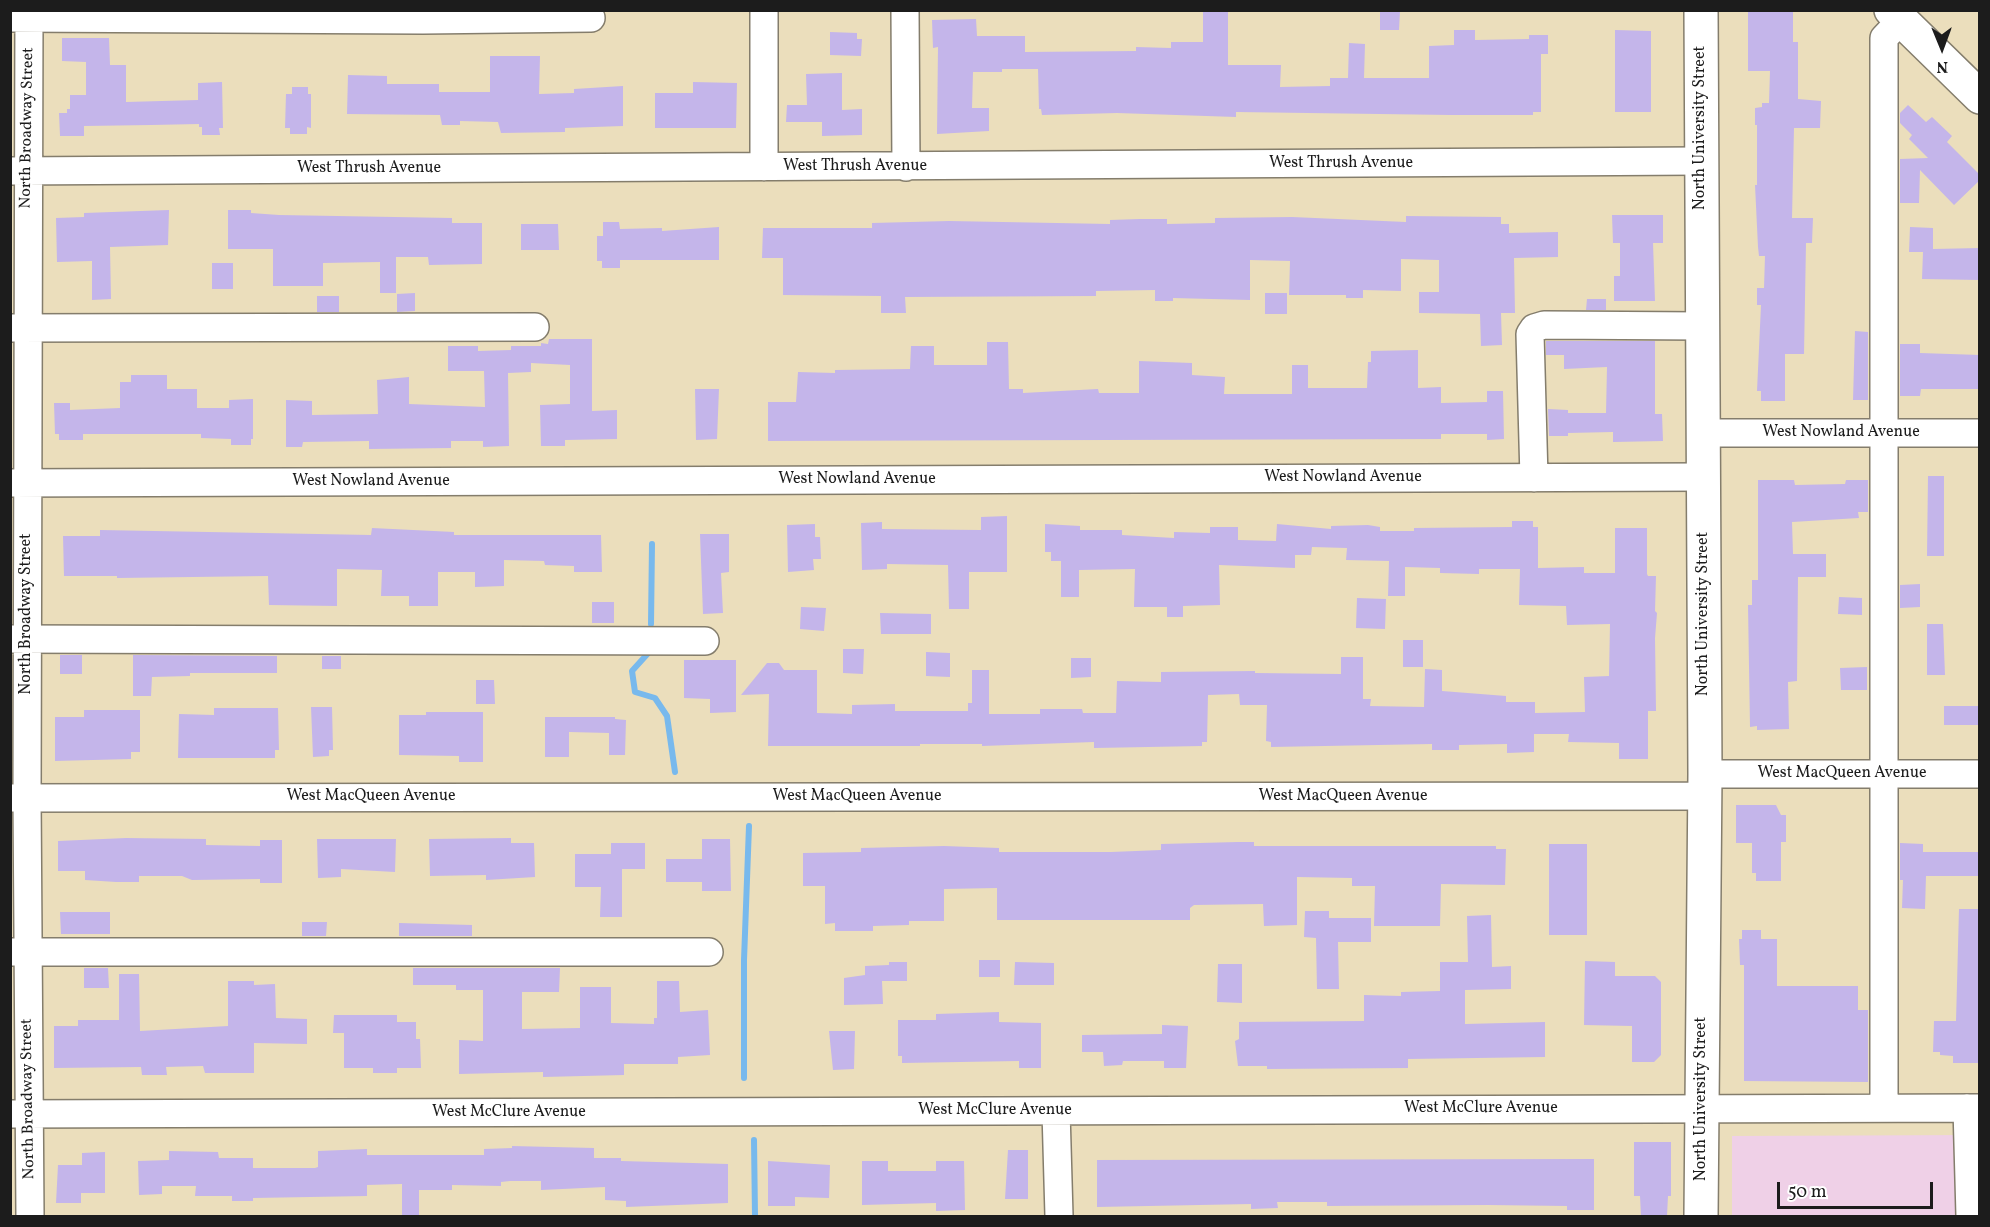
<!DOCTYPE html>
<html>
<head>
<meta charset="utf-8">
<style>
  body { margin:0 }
  #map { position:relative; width:1990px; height:1227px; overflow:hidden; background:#ebdebc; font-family:Vollkorn,serif }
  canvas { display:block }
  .frame { position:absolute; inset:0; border:12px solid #1c1c1c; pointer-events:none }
  .north { position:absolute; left:1912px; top:18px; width:60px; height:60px; -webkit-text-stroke:4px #fff; paint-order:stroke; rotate:179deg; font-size:16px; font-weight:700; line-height:24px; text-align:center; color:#1c1c1c }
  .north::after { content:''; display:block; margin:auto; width:21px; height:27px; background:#1c1c1c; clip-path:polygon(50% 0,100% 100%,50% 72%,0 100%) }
  .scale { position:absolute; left:1777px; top:1182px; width:156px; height:27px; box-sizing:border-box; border:3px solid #1c1c1c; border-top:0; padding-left:8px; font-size:18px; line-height:21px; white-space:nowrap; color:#1c1c1c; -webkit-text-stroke:4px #fff; paint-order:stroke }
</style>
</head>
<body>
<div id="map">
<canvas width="1990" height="1227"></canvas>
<div class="frame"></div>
<div class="north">N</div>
<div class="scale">50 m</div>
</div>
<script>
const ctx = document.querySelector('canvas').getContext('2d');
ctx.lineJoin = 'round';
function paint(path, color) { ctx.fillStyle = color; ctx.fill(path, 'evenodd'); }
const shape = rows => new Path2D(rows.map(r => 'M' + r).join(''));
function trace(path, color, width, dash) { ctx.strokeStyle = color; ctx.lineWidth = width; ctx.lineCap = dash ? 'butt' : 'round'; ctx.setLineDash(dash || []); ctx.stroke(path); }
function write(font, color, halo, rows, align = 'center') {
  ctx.font = font + ' Vollkorn,serif'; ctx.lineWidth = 4.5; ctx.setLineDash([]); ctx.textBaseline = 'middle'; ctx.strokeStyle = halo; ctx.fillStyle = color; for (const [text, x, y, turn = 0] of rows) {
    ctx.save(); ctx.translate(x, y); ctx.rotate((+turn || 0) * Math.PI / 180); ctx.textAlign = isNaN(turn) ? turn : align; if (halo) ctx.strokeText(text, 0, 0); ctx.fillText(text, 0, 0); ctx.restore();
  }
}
const built = shape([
  [1979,1135,1979,1216,1732,1216,1732,1136]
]);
const stream = shape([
  [651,624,652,544],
  [651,650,632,671,635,692,655,698,667,716,675,772],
  [744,1078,744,960,749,826],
  [754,1140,755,1216]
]);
const building = shape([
  [1203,10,1228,10,1228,65,1281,65,1280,87,1330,86,1330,78,1348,78,1349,43,1365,44,1364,78,1429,78,1429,46,1454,45,1454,30,1475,30,1475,40,1529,39,1529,35,1548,35,1548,54,1541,54,1541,112,1533,112,1533,115,1451,115,1236,112,1236,117,1117,113,1042,115,1041,109,1039,109,1038,69,1002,69,1002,72,973,72,972,108,989,108,989,131,937,134,938,47,933,48,932,20,976,19,977,36,1025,36,1025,52,1136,51,1136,47,1171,48,1171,42,1203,42],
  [1380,10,1400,11,1399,30,1380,30],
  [1748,10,1793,10,1793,42,1798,42,1798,99,1821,101,1820,128,1794,128,1792,218,1813,218,1812,243,1806,243,1804,354,1785,354,1785,401,1761,401,1761,391,1757,391,1761,305,1757,305,1757,288,1764,288,1765,256,1759,256,1758,247,1755,185,1757,185,1757,125,1755,125,1755,108,1762,107,1762,103,1769,103,1770,71,1748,71],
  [1615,30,1651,31,1651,112,1615,112],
  [830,32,857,33,857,39,862,39,861,56,830,55],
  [62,38,109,38,110,65,126,65,126,102,198,100,198,83,222,82,223,128,219,128,220,135,202,135,202,127,199,127,199,124,151,125,84,126,84,136,60,136,59,113,67,113,67,109,70,109,70,95,86,95,86,62,62,61],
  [490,56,540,56,539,94,574,93,574,89,623,86,623,126,565,128,565,132,501,133,498,122,460,121,460,125,442,125,440,115,347,114,348,75,387,76,387,84,439,84,439,92,490,92],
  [842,73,842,110,862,109,862,135,822,136,822,122,786,122,787,105,807,105,806,74],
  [693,82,737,83,736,128,655,128,655,93,693,93],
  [292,87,308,87,308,94,311,94,311,128,307,127,307,134,290,134,290,128,285,128,286,94,292,94],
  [1908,105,1926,122,1932,117,1952,136,1947,142,1980,175,1980,180,1954,205,1920,170,1919,203,1900,203,1900,159,1928,158,1909,139,1912,135,1900,123,1900,113],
  [169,210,168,245,110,247,111,299,92,300,92,261,57,262,56,218,84,217,84,213],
  [228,210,251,210,251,213,279,215,452,218,452,223,482,223,482,264,429,265,428,257,396,257,396,293,380,293,380,262,323,263,323,286,273,286,273,249,228,249],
  [1612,215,1663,215,1663,243,1653,243,1655,301,1614,301,1614,276,1620,276,1620,243,1613,243],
  [1406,216,1501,217,1501,224,1509,224,1509,233,1558,232,1558,257,1514,258,1515,313,1501,313,1502,345,1481,346,1480,314,1419,313,1419,292,1439,292,1439,260,1401,259,1401,291,1363,290,1363,298,1346,298,1346,295,1289,295,1290,261,1250,260,1250,300,1173,298,1173,301,1155,301,1155,290,1096,291,1096,296,905,297,906,313,881,313,881,296,783,295,783,258,762,258,763,228,872,228,872,223,949,221,1110,224,1110,220,1140,219,1167,219,1167,224,1215,223,1215,218,1292,217,1406,222],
  [603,222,619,222,620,229,662,228,662,231,719,227,719,260,620,260,620,268,602,268,602,261,597,261,597,236,603,236],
  [521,224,558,224,559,250,521,250],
  [1910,227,1933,228,1933,249,1980,248,1980,280,1922,279,1923,252,1909,252],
  [212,263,233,263,233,289,212,289],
  [415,293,415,311,397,312,397,294],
  [1265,293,1287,293,1287,314,1265,314],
  [317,296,339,296,339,312,317,312],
  [1587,299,1606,299,1606,310,1586,310],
  [1855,331,1868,332,1868,400,1853,400],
  [549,339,592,339,592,411,617,410,617,439,565,440,565,446,541,446,540,405,570,404,570,365,531,363,531,372,508,373,509,446,483,447,483,441,451,441,451,448,369,449,369,441,303,442,302,447,286,447,286,400,312,401,312,415,378,414,377,380,409,377,409,404,485,407,484,371,448,371,448,346,478,346,478,351,511,350,511,346,541,346,541,343,548,344],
  [1546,341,1655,341,1655,414,1662,414,1663,441,1613,442,1613,432,1568,433,1568,436,1549,436,1548,409,1568,410,1568,413,1606,413,1607,367,1564,369,1564,355,1546,355],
  [987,342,1008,342,1009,389,1023,389,1023,393,1098,389,1099,393,1139,393,1139,361,1192,363,1192,375,1225,377,1224,394,1292,394,1292,365,1308,365,1308,388,1367,388,1368,362,1371,362,1371,351,1418,350,1418,388,1441,387,1441,403,1487,402,1487,391,1503,391,1504,439,1487,440,1487,434,1441,434,1441,439,768,441,768,402,796,402,798,372,835,373,835,370,910,369,911,346,934,346,934,365,987,365],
  [1900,344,1920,344,1920,353,1980,355,1980,389,1921,389,1920,396,1900,396],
  [131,375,167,375,167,389,197,389,197,408,229,408,229,400,253,399,253,439,251,439,251,445,231,445,231,439,201,438,201,434,83,434,83,440,59,440,59,434,55,434,54,403,70,403,70,410,120,408,120,382,131,382],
  [695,389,719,389,717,439,696,440],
  [1928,476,1944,476,1944,556,1927,556],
  [1758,480,1794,480,1795,485,1845,484,1846,480,1868,480,1868,512,1858,512,1859,518,1792,522,1793,554,1826,554,1826,577,1798,577,1797,681,1788,682,1789,729,1757,730,1757,726,1750,727,1748,605,1752,605,1752,580,1758,580],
  [1007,516,1007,572,969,572,969,609,949,609,948,565,887,564,887,569,862,570,861,523,882,522,882,529,981,530,981,517],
  [1512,521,1533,521,1533,527,1538,527,1538,568,1584,567,1584,573,1615,573,1615,528,1647,528,1647,574,1648,576,1656,576,1655,611,1657,613,1655,638,1656,711,1648,711,1648,759,1619,759,1619,743,1568,742,1569,734,1534,734,1534,752,1507,753,1507,744,1459,745,1459,750,1432,750,1432,744,1271,747,1271,742,1266,741,1267,705,1240,705,1239,694,1208,695,1207,742,1202,742,1202,746,1094,748,1094,742,982,746,982,744,920,744,920,746,768,746,769,694,741,695,767,663,779,663,784,670,817,670,817,713,852,714,852,705,895,704,895,711,968,711,968,703,972,703,972,670,989,670,989,714,1040,714,1040,709,1082,709,1083,713,1116,713,1117,681,1161,682,1161,672,1255,671,1255,673,1341,674,1341,657,1363,657,1363,699,1371,699,1370,706,1424,707,1425,669,1442,670,1442,691,1506,696,1506,702,1535,702,1535,713,1585,712,1584,677,1609,676,1610,624,1567,625,1566,606,1519,605,1520,569,1479,569,1479,574,1440,573,1440,568,1405,567,1405,596,1388,596,1389,561,1346,560,1347,548,1312,547,1311,555,1295,555,1295,568,1219,565,1220,605,1183,606,1183,617,1167,617,1167,607,1134,607,1135,569,1079,570,1079,597,1061,597,1061,561,1051,561,1051,552,1045,552,1045,524,1080,526,1080,530,1122,530,1122,535,1174,538,1174,532,1210,533,1210,527,1238,527,1238,540,1276,541,1277,524,1331,529,1331,526,1368,525,1380,527,1380,531,1414,531,1414,528,1512,527],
  [815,524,815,537,820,537,821,559,813,559,814,570,788,572,787,525],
  [372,528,454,532,454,535,601,535,602,572,574,572,574,566,545,565,544,561,504,560,504,586,475,587,475,572,438,572,438,606,409,606,409,596,381,596,382,570,337,569,337,606,269,605,268,576,117,578,117,576,64,576,63,536,100,536,100,530,371,535],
  [700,534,729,534,729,572,721,573,723,613,703,614],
  [1920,584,1920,607,1900,608,1900,585],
  [1839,597,1862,598,1862,615,1838,614],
  [1357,598,1386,599,1385,629,1356,628],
  [592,602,614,602,614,623,592,623],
  [801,607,826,608,824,631,800,629],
  [880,613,931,614,931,634,881,634],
  [1927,624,1943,624,1945,675,1927,675],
  [1403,640,1423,640,1423,667,1403,667],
  [843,649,864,649,863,674,843,673],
  [926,652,950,653,950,677,926,676],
  [60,655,82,655,82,674,60,674],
  [133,655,277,656,277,673,190,673,190,676,152,677,151,696,133,696],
  [322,656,341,656,341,669,322,669],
  [1071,658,1091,658,1091,677,1071,678],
  [684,660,736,660,736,712,710,713,710,699,684,698],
  [1867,667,1867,690,1841,690,1840,668],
  [476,680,494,680,495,704,476,704],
  [1944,706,1980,706,1980,725,1944,725],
  [311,707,332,707,333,750,329,750,329,756,313,757],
  [214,708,278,708,279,750,275,750,275,758,178,758,179,714,214,715],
  [84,710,140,710,140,752,131,752,131,759,55,761,55,717,84,717],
  [426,712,483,712,483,762,459,762,459,756,399,755,399,715,426,715],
  [545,717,615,717,615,719,626,720,625,755,609,755,609,733,569,732,569,757,545,757],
  [1736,805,1776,805,1781,815,1786,815,1786,842,1781,842,1781,881,1756,881,1756,873,1752,873,1752,843,1736,843],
  [126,838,206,839,206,845,260,846,260,840,282,840,282,883,260,883,260,879,192,880,182,876,139,876,139,882,116,882,85,880,85,871,58,871,58,841],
  [511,838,511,843,534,843,535,877,486,880,486,875,430,876,429,839],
  [317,839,396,839,395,872,341,869,341,877,318,878],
  [702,839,730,839,731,891,702,891,702,882,666,882,666,859,702,859],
  [1238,842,1254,842,1254,846,1496,846,1496,849,1506,849,1505,885,1441,884,1440,926,1374,926,1375,886,1352,886,1352,878,1297,877,1297,925,1264,926,1263,904,1194,905,1190,908,1190,920,997,920,997,888,944,889,944,921,909,921,909,925,873,926,873,931,835,931,835,923,825,924,825,886,803,886,803,853,861,852,861,848,944,846,999,848,999,852,1111,852,1161,850,1161,844],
  [611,843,645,843,645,869,622,869,622,917,600,917,601,887,575,887,575,854,611,854],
  [1900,843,1923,844,1923,852,1980,852,1980,876,1926,876,1925,909,1902,908,1903,880,1900,880],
  [1549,844,1587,844,1587,935,1549,935],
  [1959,909,1980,909,1980,1063,1953,1063,1953,1056,1940,1055,1940,1052,1933,1052,1934,1021,1956,1021],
  [1305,911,1329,911,1329,918,1371,918,1371,942,1338,942,1339,989,1317,989,1316,938,1304,937],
  [60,912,110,912,110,934,61,934],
  [1491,915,1492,967,1511,966,1511,989,1465,990,1465,1024,1545,1022,1545,1057,1408,1059,1408,1068,1267,1069,1267,1066,1238,1066,1235,1041,1239,1039,1239,1022,1364,1021,1364,995,1401,996,1401,992,1440,991,1440,962,1468,962,1467,916],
  [302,922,327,922,326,936,302,936],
  [399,923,472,925,472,936,399,936],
  [1742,930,1761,930,1761,939,1777,939,1777,986,1858,986,1858,1010,1868,1010,1868,1082,1744,1081,1744,965,1740,965,1739,939,1742,939],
  [979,960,1000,960,1000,977,979,977],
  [1585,961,1615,962,1615,976,1655,976,1661,982,1661,1055,1654,1062,1632,1062,1632,1026,1584,1025],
  [889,962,907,962,907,981,882,981,883,1004,844,1005,844,978,865,975,865,966,889,965],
  [1015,962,1054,963,1054,985,1014,985],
  [1218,964,1242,964,1242,1003,1217,1002],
  [84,968,108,968,109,988,84,988],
  [413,968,560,968,559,992,522,992,522,1029,580,1028,580,987,611,987,611,1023,654,1024,654,1018,657,1018,657,981,679,981,680,1012,708,1010,710,1055,678,1057,678,1064,624,1064,624,1075,543,1077,543,1072,459,1074,459,1040,483,1041,483,990,456,990,456,985,413,985],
  [119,974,139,974,140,1031,228,1026,228,981,254,981,254,985,275,984,276,1018,307,1019,307,1044,254,1043,254,1073,205,1073,203,1066,166,1067,167,1075,142,1075,141,1067,54,1068,54,1026,78,1026,78,1020,119,1020],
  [999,1012,999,1022,1041,1023,1041,1068,1019,1068,1019,1061,902,1063,902,1056,898,1056,898,1020,936,1020,936,1014],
  [334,1015,397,1015,397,1022,416,1022,416,1039,420,1039,421,1068,397,1068,397,1073,373,1073,373,1068,344,1068,344,1033,333,1033],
  [1162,1025,1188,1026,1186,1068,1164,1068,1164,1061,1123,1061,1122,1065,1104,1066,1103,1052,1082,1052,1082,1035,1162,1034],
  [829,1031,855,1031,854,1069,833,1070],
  [1634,1142,1671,1142,1671,1196,1668,1196,1667,1216,1641,1216,1640,1196,1634,1196],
  [512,1146,594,1148,594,1158,621,1158,621,1161,728,1164,728,1203,626,1207,626,1201,605,1200,605,1187,541,1190,541,1181,510,1181,501,1182,501,1186,452,1185,452,1190,419,1190,419,1216,402,1216,402,1184,367,1185,367,1196,253,1198,253,1201,232,1201,232,1196,195,1196,196,1186,162,1186,162,1194,139,1195,138,1161,169,1160,169,1151,218,1152,219,1158,253,1158,253,1168,315,1168,318,1167,318,1151,367,1149,367,1155,484,1155,484,1149,512,1148],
  [1008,1150,1028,1150,1028,1199,1005,1199],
  [105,1152,105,1193,81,1193,81,1203,56,1203,58,1165,82,1165,82,1153],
  [1594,1159,1594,1210,1567,1210,1567,1206,1488,1205,1327,1206,1327,1202,1277,1202,1278,1208,1251,1209,1251,1204,1097,1207,1097,1160],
  [768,1161,830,1165,829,1198,795,1197,795,1206,768,1206],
  [862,1161,888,1161,888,1171,936,1171,936,1161,964,1161,965,1210,936,1211,936,1203,862,1205]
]);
const minor = shape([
  [29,10,27,797,30,1216],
  [905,10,906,167],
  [12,18,423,20,591,18],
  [764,167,764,10],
  [10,171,1700,161],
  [11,328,535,327],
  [1703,433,1980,433],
  [1534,478,1530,334,1534,328,1544,325,1702,326],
  [10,483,1703,477],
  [10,639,705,641],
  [1705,774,1980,774],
  [10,798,1704,796],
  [10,952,709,952],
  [1884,1108,1884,38,1901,20],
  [1967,1108,1970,1216],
  [1056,1111,1059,1216],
  [10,1114,1980,1108]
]);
const major = shape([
  [1891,10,1980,97],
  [1701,1216,1705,774,1701,10]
]);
const streetNames = [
  ["North Broadway Street",28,128,-89],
  ["North University Street",1701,128,-90],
  ["West Thrush Avenue",1341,164],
  ["West Thrush Avenue",855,167],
  ["West Thrush Avenue",369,169],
  ["West Nowland Avenue",1841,433],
  ["West Nowland Avenue",1343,478],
  ["West Nowland Avenue",857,480],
  ["West Nowland Avenue",371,482],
  ["North Broadway Street",27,614,-90],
  ["North University Street",1704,614,-90],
  ["West MacQueen Avenue",1842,774],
  ["West MacQueen Avenue",371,797],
  ["West MacQueen Avenue",857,797],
  ["West MacQueen Avenue",1343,797],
  ["North Broadway Street",29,1099,-91],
  ["North University Street",1702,1099,-90],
  ["West McClure Avenue",1481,1109],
  ["West McClure Avenue",995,1111],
  ["West McClure Avenue",509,1113]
];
paint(built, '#efd0e7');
trace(stream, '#78b9ed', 6);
paint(building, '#c4b5ea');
trace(minor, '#847d6c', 30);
trace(major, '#847d6c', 36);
trace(minor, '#fff', 27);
trace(major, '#fff', 33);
write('16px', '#1c1c1c', '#fff', streetNames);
</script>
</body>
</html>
